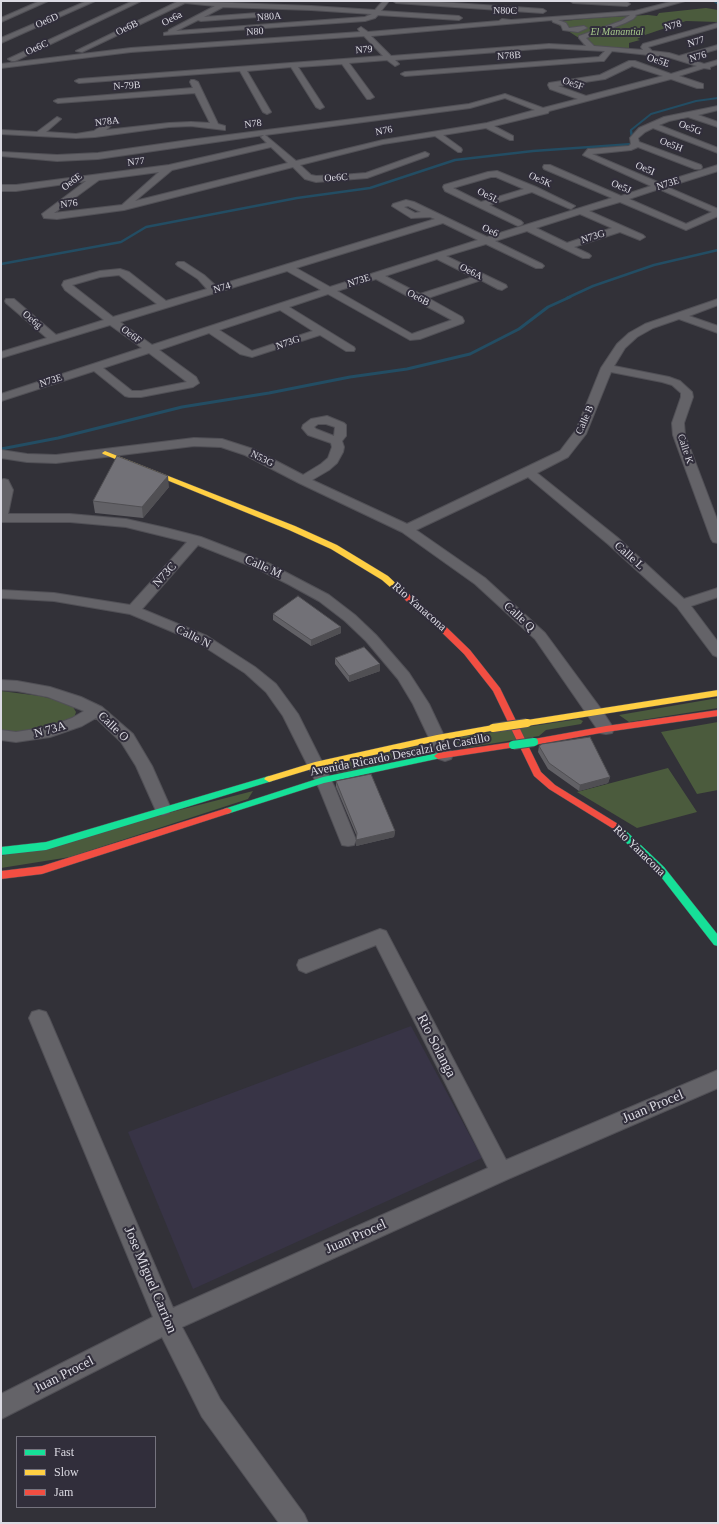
<!DOCTYPE html>
<html>
<head>
<meta charset="utf-8">
<style>
  body { margin:0 }
  #map { position:relative; width:719px; height:1524px; overflow:hidden; background:#323138; font-family:Georgia,serif }
  canvas { display:block }
  .frame { position:absolute; inset:0; border:2px solid #dcdbe3; pointer-events:none }
  .legend { position:absolute; left:16px; top:1436px; width:140px; height:72px; box-sizing:border-box; background:#312e3b; border:1px solid #75737e; margin:0; padding:5px 7px; list-style:none; font-size:12px; color:#dcdbe3 }
  .legend li { display:flex; align-items:center; gap:8px; height:20px }
  .legend b { width:20px; border:1px solid #75737e }
</style>
</head>
<body>
<div id="map">
<canvas width="719" height="1524"></canvas>
<div class="frame"></div>
<ul class="legend">
<li><b style="height:5px;background:#16e098"></b>Fast</li>
<li><b style="height:5px;background:#ffcf43"></b>Slow</li>
<li><b style="height:5px;background:#f24e42"></b>Jam</li>
</ul>
</div>
<script>
const ctx = document.querySelector('canvas').getContext('2d');
ctx.lineJoin = 'round';
function paint(path, color) { ctx.fillStyle = color; ctx.fill(path, 'evenodd'); }
const shape = rows => new Path2D(rows.map(r => 'M' + r).join(''));
function trace(path, color, width, dash) { ctx.strokeStyle = color; ctx.lineWidth = width; ctx.lineCap = dash ? 'butt' : 'round'; ctx.setLineDash(dash || []); ctx.stroke(path); }
function write(font, color, halo, rows, align = 'center') {
  ctx.font = font + ' Georgia,serif'; ctx.lineWidth = 4; ctx.setLineDash([]); ctx.textBaseline = 'middle'; ctx.strokeStyle = halo; ctx.fillStyle = color; for (const [text, x, y, turn = 0] of rows) {
    ctx.save(); ctx.translate(x, y); ctx.rotate((+turn || 0) * Math.PI / 180); ctx.textAlign = isNaN(turn) ? turn : align; if (halo) ctx.strokeText(text, 0, 0); ctx.fillText(text, 0, 0); ctx.restore();
  }
}
const built = shape([
  [411,1026,482,1158,193,1289,128,1132]
]);
const green = shape([
  [706,8,718,10,718,22,686,21,645,35,637,39,640,40,629,43,629,48,593,47,554,22,593,18,648,15,657,16,659,13],
  [1,691,40,696,60,701,73,707,76,712,74,718,49,728,18,732,1,730],
  [718,698,718,708,629,722,619,715],
  [579,719,583,721,581,724,546,730,539,736,464,748,457,743,460,737],
  [718,722,718,790,697,794,661,732],
  [420,746,422,751,385,759,378,765,337,773,333,770,333,764],
  [668,768,697,812,637,828,577,792],
  [253,791,248,799,70,857,1,868,1,856]
]);
const streamFar2 = shape([
  [714,1,718,4],
  [631,132,631,130,651,114,696,101,718,98]
]);
const streamFar1 = shape([
  [1,264,121,242,146,227,297,198,370,188,455,160,533,151,633,144,631,131],
  [567,298,593,286,654,265,718,250]
]);
const stream = shape([
  [1,449,58,438,182,407,269,393,350,377,407,369,470,354,519,329,548,307,570,297]
]);
const street = shape([
  [40,1,48,1,1,22,1,18,40,1],
  [87,1,95,1,1,43,1,38,87,1],
  [133,1,141,1,15,61,12,61,8,59,133,1],
  [179,1,311,6,375,10,383,1,389,1,381,11,459,16,462,18,459,20,378,15,375,18,365,21,164,35,164,33,168,32,169,30,215,6,185,3,82,52,76,51,179,1],
  [223,7,311,10,372,14,365,17,176,31,198,20,201,21,258,17,261,15,258,13,204,17,223,7],
  [393,1,424,1,543,9,546,11,543,13,396,3,393,1],
  [570,1,608,1,627,2,630,4,627,6,573,3,570,1],
  [674,1,685,1,635,15,636,16,633,19,625,23,586,38,594,46,643,50,641,47,643,44,718,23,718,27,648,47,652,51,669,53,679,56,718,45,718,49,687,58,704,64,718,60,718,64,710,67,710,69,704,68,679,76,703,84,703,88,697,88,671,79,549,111,548,113,494,126,513,136,513,140,510,140,486,128,443,135,461,148,462,150,461,152,458,152,435,136,383,144,300,165,311,175,316,176,342,175,366,173,425,152,429,154,428,156,367,178,316,182,305,179,293,167,124,210,57,219,44,218,42,214,86,181,16,191,1,191,1,185,16,185,169,165,267,143,261,137,264,135,98,159,57,161,1,156,1,152,57,155,98,153,189,140,469,104,505,94,543,108,578,99,550,89,548,85,549,83,600,75,629,61,635,61,671,74,697,66,668,57,612,51,604,61,601,61,405,76,401,74,405,72,599,57,605,51,549,48,395,60,399,64,395,66,387,60,349,63,374,97,370,99,367,99,342,64,298,67,324,107,320,109,316,107,291,67,247,71,271,112,267,114,263,112,240,71,79,83,75,81,79,79,383,56,364,36,131,52,1,68,1,64,131,48,360,32,358,29,361,27,368,32,499,21,502,19,511,20,635,11,674,1],
  [630,15,621,21,579,36,579,38,586,46,549,44,391,56,371,36,552,20,553,22,561,25,563,30,578,32,587,28,584,26,569,28,566,23,558,20,630,15],
  [632,66,663,76,586,96,558,86,605,79,632,66],
  [505,98,535,110,487,123,383,140,296,161,265,135,470,108,505,98],
  [271,147,288,163,135,201,172,170,271,147],
  [159,172,122,205,54,213,99,180,159,172],
  [191,80,194,80,198,82,218,124,225,126,225,130,191,126,169,127,95,137,76,138,1,134,1,130,37,132,57,117,61,119,46,132,76,134,94,131,114,117,118,119,106,130,169,123,191,122,210,123,195,93,58,103,54,101,58,99,193,88,190,82,191,80],
  [718,106,718,110,698,115,718,122,718,127,688,117,669,121,659,125,718,148,718,153,653,128,645,132,638,138,639,142,701,165,702,167,701,169,695,169,638,147,631,150,592,154,660,183,718,165,718,171,667,187,718,209,718,216,686,230,620,202,589,211,643,235,645,237,640,240,620,232,574,247,589,254,591,256,589,258,583,258,527,231,495,241,542,264,544,266,542,268,536,268,486,244,446,256,506,285,507,287,502,290,498,289,481,280,428,298,462,317,464,321,463,323,420,339,410,340,328,294,289,307,354,347,355,349,354,351,346,351,320,335,252,357,240,354,209,333,159,350,196,377,199,383,193,387,141,397,129,397,125,396,94,371,1,401,1,394,142,348,110,325,1,358,1,352,47,338,6,303,5,301,6,299,14,299,56,335,104,320,65,290,62,285,64,281,100,271,120,269,129,272,166,301,207,289,198,279,178,266,176,264,178,262,184,262,204,275,216,286,435,219,430,217,411,218,392,206,393,204,406,200,414,202,487,237,612,198,544,169,543,167,544,165,550,165,621,196,651,186,583,155,588,149,591,149,629,146,631,144,630,138,639,128,664,117,718,106],
  [659,189,712,212,686,224,629,199,659,189],
  [408,206,421,212,415,213,404,207,408,206],
  [580,214,612,228,567,243,536,228,580,214],
  [443,223,478,240,330,287,296,268,443,223],
  [437,259,473,277,420,294,385,276,437,259],
  [287,271,321,290,152,345,120,322,287,271],
  [119,275,157,304,113,317,72,285,100,277,119,275],
  [376,279,415,300,452,320,412,334,337,291,376,279],
  [280,310,313,331,252,351,219,330,280,310],
  [149,353,187,382,141,391,132,391,103,368,149,353],
  [497,171,536,187,575,206,571,209,568,208,532,192,489,205,521,221,523,223,521,225,518,226,445,191,443,187,444,185,488,172,497,171],
  [491,177,496,177,524,189,481,202,453,188,491,177],
  [718,299,718,305,689,316,718,326,718,333,679,319,653,328,637,337,625,348,614,366,669,377,680,381,692,392,693,397,684,423,685,435,718,522,718,543,713,542,711,539,673,435,672,423,681,397,681,393,672,385,662,382,611,372,586,434,568,457,537,473,618,538,684,599,718,588,718,597,691,606,718,642,718,657,713,655,677,607,608,544,528,477,416,530,485,578,545,633,601,709,614,729,612,733,606,734,600,733,535,639,475,584,402,532,299,483,245,455,221,447,194,446,56,463,27,462,1,458,1,450,27,454,56,455,194,438,222,439,253,449,303,475,321,464,328,458,332,447,331,443,308,435,302,428,303,425,311,419,327,416,344,423,346,425,346,436,342,441,344,447,343,452,337,463,329,470,312,480,407,524,560,451,576,430,601,368,617,344,629,333,645,324,718,299],
  [318,424,326,424,335,427,334,436,316,429,314,427,318,424],
  [4,479,8,480,13,490,8,514,70,514,126,519,166,528,201,537,268,563,329,595,355,615,376,635,409,673,429,704,453,755,451,759,445,761,439,759,413,704,398,679,366,641,345,621,319,601,288,584,258,569,198,545,142,609,207,636,255,667,276,684,298,714,335,788,356,840,354,845,348,846,342,845,319,788,283,716,266,692,245,673,197,642,130,614,54,601,1,598,1,590,54,593,130,605,187,542,126,527,70,522,1,522,1,480,4,479],
  [1,680,17,681,50,687,81,697,102,707,133,734,152,766,171,809,169,813,163,815,157,813,136,766,121,742,96,718,82,726,50,737,16,742,1,740,1,730,16,732,48,727,72,718,84,711,48,697,17,691,1,690,1,680],
  [380,929,386,931,506,1160,718,1070,718,1088,508,1179,182,1327,220,1399,304,1514,308,1523,279,1523,202,1417,162,1337,1,1419,1,1394,153,1317,29,1018,32,1012,39,1010,46,1012,49,1018,173,1308,488,1168,376,945,306,973,299,970,297,965,299,960,380,929]
]);
const fast = shape([
  [438,753,442,756,441,758,324,783,227,814,224,813,222,811,224,809,323,777,438,753],
  [269,776,272,777,274,779,272,781,46,850,1,855,1,847,46,842,269,776],
  [621,828,624,829,664,867,718,935,718,946,714,945,658,873,618,835,616,832,618,829,621,828]
]);
const slow = shape([
  [105,451,295,526,337,545,388,576,404,591,403,593,397,593,382,580,331,549,289,530,103,454,102,453,105,451],
  [718,690,718,696,527,726,523,723,527,720,718,690],
  [493,725,497,728,496,730,437,741,315,768,269,782,264,779,266,777,315,762,437,735,493,725]
]);
const jam = shape([
  [397,589,403,589,436,617,470,650,500,688,541,772,555,785,618,824,626,832,624,835,618,835,612,828,549,789,534,776,493,691,464,654,430,621,397,593,396,591,397,589],
  [718,710,718,716,606,732,534,745,530,742,534,739,606,726,718,710],
  [513,742,516,743,517,745,516,747,438,759,434,756,438,753,513,742],
  [227,808,230,809,232,811,230,813,42,874,1,879,1,871,42,866,227,808]
]);
const fastBridge = shape([
  [513,745,534,742]
]);
const slowBridge = shape([
  [493,728,527,723]
]);
const wall = shape([
  [169,487,143,518,95,513,93,501],
  [273,614,341,633,311,646,273,620],
  [335,658,380,671,349,682,335,664],
  [539,746,610,777,608,783,579,791,548,769,538,752],
  [336,781,395,831,394,837,356,846,357,837,336,787]
]);
const shadedWall = shape([
  [168,476,169,487,143,518,142,507],
  [341,627,341,633,311,646,311,640],
  [380,664,380,671,349,682,349,676],
  [610,777,608,783,579,791,580,785],
  [395,831,394,837,356,846,356,840]
]);
const building = shape([
  [117,456,168,476,142,507,93,501,117,456],
  [298,596,341,627,311,640,273,614,298,596],
  [364,647,380,664,349,676,335,658,364,647],
  [590,737,610,777,580,785,549,763,539,746,542,744,590,737],
  [371,774,395,831,356,840,357,833,336,781,371,774]
]);
const farStreetnames = [
  ["N80C",505,11,1],
  ["N80A",269,17,-4],
  ["Oe6a",172,19,-27],
  ["Oe6D",47,21,-24],
  ["N78",673,26,-15],
  ["Oe6B",127,28,-26],
  ["N80",255,32,-4],
  ["N77",696,42,-16],
  ["Oe6C",37,48,-25],
  ["N79",364,50,-5],
  ["N78B",509,56,-4],
  ["N76",698,57,-17],
  ["Oe5E",658,61,18],
  ["Oe5F",573,84,20],
  ["N-79B",127,86,-4],
  ["N78A",107,122,-7],
  ["N78",253,124,-7],
  ["Oe5G",690,128,21],
  ["N76",384,131,-11],
  ["Oe5H",671,145,22],
  ["N77",136,162,-7],
  ["Oe5I",645,169,23],
  ["Oe6C",336,178,-3],
  ["Oe5K",540,180,24],
  ["Oe6E",72,182,-37],
  ["N73E",668,184,-18],
  ["Oe5J",621,187,23],
  ["Oe5L",488,196,26],
  ["N76",69,204,-7],
  ["Oe6",490,231,25],
  ["N73G",593,237,-18],
  ["Oe6A",471,272,26],
  ["N73E",359,281,-18],
  ["N74",222,288,-17],
  ["Oe6B",418,298,28],
  ["Oe6g",32,320,40],
  ["Oe6F",131,335,36],
  ["N73G",288,343,-19],
  ["N73E",51,381,-18],
  ["Calle B",585,420,-66],
  ["Calle K",685,449,72],
  ["N53G",262,459,27]
];
const farParknames = [
  ["El Manantial",617,32]
];
const streetNames = [
  ["Calle L",629,556,42],
  ["Calle M",263,567,24],
  ["N73C",165,575,-48],
  ["Rio Yanacona",419,607,41],
  ["Calle Q",519,617,43],
  ["Calle N",193,637,26],
  ["Calle O",113,727,44],
  ["N 73A",50,730,-15],
  ["Avenida Ricardo Descalzi del Castillo",400,755,-11],
  ["Rio Yanacona",639,851,44]
];
const nearStreetnames = [
  ["Rio Solanga",436,1046,63],
  ["Juan Procel",653,1107,-23],
  ["Juan Procel",356,1237,-24],
  ["Jose Miguel Carrion",150,1280,67],
  ["Juan Procel",64,1375,-27]
];
paint(built, '#383446');
paint(green, '#4b5b3d');
trace(streamFar2, '#234d63', 2);
trace(streamFar1, '#234d63', 2.5);
trace(stream, '#234d63', 3);
trace(street, '#515056', 2);
trace(fast, '#515056', 1);
trace(slow, '#515056', 1);
trace(jam, '#515056', 1);
paint(street, '#646368');
paint(fast, '#16e098');
paint(slow, '#ffcf43');
paint(jam, '#f24e42');
trace(fastBridge, '#515056', 10, []);
trace(slowBridge, '#515056', 10, []);
trace(fastBridge, '#16e098', 8);
trace(slowBridge, '#ffcf43', 8);
paint(wall, '#626166');
paint(shadedWall, '#504f53');
paint(building, '#727177');
trace(building, '#504f53', 1);
write('10px', '#dcdbe3', '#312e3b', farStreetnames);
write('italic 10px', '#a9cc8c', '#312e3b', farParknames);
write('12px', '#dcdbe3', '#312e3b', streetNames);
write('14px', '#dcdbe3', '#312e3b', nearStreetnames);
</script>
</body>
</html>
